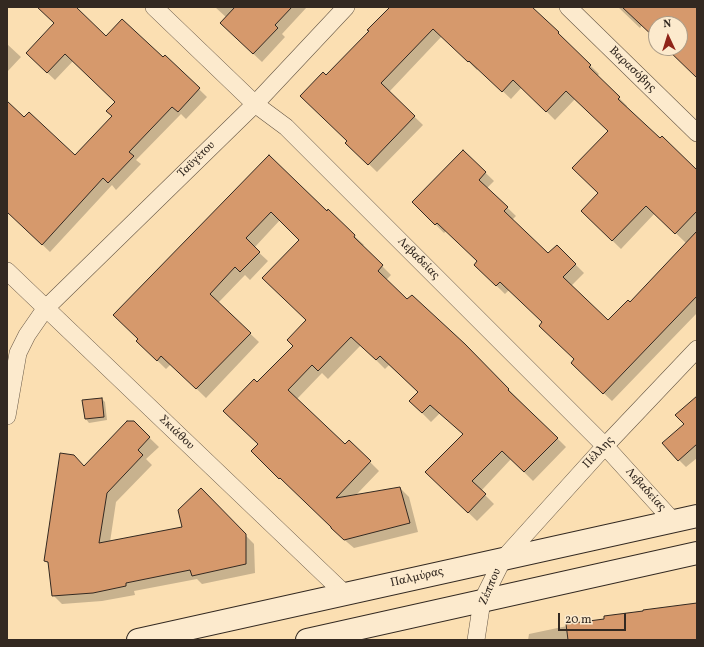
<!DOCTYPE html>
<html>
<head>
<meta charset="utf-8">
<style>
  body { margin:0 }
  #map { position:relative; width:704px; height:647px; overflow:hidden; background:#fbdfb2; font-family:Vollkorn,serif }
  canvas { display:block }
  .frame { position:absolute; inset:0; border:8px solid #332921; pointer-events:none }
  .north { position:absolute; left:648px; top:16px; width:40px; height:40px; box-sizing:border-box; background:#fceacd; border:1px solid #ac9d88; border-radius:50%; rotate:356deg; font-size:11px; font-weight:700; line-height:16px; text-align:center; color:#332921 }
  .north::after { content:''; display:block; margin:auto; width:14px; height:18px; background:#8f2418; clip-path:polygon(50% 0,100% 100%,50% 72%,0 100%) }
  .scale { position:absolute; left:558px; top:613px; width:68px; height:18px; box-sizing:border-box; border:2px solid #332921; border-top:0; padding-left:5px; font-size:12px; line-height:14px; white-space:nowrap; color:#332921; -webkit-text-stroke:3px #fceacd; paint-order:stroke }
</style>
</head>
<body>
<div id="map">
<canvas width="704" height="647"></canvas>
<div class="frame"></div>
<div class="north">N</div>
<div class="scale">20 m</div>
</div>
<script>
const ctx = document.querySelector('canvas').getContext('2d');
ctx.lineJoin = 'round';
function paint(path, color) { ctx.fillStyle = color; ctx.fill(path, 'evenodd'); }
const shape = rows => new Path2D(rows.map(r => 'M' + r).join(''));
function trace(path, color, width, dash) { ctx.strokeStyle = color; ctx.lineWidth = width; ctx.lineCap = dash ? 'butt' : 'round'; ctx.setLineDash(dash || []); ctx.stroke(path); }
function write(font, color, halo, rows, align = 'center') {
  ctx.font = font + ' Vollkorn,serif'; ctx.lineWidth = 3; ctx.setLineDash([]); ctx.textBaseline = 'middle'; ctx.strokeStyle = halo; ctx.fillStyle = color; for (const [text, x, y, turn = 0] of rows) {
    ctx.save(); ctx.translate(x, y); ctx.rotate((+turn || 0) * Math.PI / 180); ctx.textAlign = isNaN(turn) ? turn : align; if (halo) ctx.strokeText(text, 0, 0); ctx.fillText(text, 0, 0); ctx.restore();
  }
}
const shadow = shape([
  [38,7,74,7,106,37,163,58,165,56,207,97,186,119,181,114,136,160,141,164,116,190,112,185,50,252,7,211,7,102,24,119,75,156,113,116,117,102,73,61,55,80,35,61,56,24],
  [215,7,307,7,282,34,285,37,262,62,229,31,227,18],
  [392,7,531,7,599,74,597,76,627,106,626,108,697,171,697,313,612,401,580,371,575,359,544,322,509,290,505,294,475,265,478,261,446,231,444,233,413,202,463,151,494,181,487,188,516,216,512,220,548,255,557,246,584,273,571,286,608,321,630,303,686,243,655,213,621,249,582,211,599,194,609,131,575,99,555,120,522,87,511,99,478,68,477,70,442,36,389,92,423,125,377,172,347,143,349,141,326,77],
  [618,7,697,7,697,77,666,48,680,48,680,24,656,24,656,38,642,25,640,28],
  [7,44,21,57,7,72],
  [269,156,364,245,362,246,391,275,386,280,407,301,464,345,566,447,533,481,511,459,481,491,494,504,477,521,427,472,463,434,440,413,431,422,419,410,419,393,389,365,385,369,361,345,328,379,322,373,297,399,345,445,349,441,379,471,356,495,400,488,409,497,418,532,354,548,341,537,332,528,332,527,252,451,259,444,257,383,294,346,307,320,300,240,280,220,254,248,268,261,250,280,245,275,218,303,259,342,206,398,171,364,166,369,137,341],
  [697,398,697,458,686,467,679,460,685,424],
  [102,399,105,402,107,420,89,423,86,419,83,401],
  [133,422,159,447,146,459,152,465,116,502,110,542,183,527,201,490,254,544,255,573,202,584,197,579,134,591,135,595,102,601,62,604,53,595,49,565,46,561,84,467],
  [697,603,697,640,528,640,529,634,567,626]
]);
const building = shape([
  [37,7,76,7,106,36,122,19,163,57,165,55,200,88,178,112,172,107,129,152,134,156,108,183,103,178,42,245,7,212,7,101,24,117,29,112,75,155,112,116,106,111,115,102,65,54,47,73,26,53,54,23,37,7],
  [235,7,292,7,275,25,278,28,253,54,220,23,235,7],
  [390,7,532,7,559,32,558,33,591,65,589,67,620,97,618,99,660,138,662,136,697,170,697,211,675,234,646,206,612,241,581,211,598,193,572,168,608,131,566,91,546,112,513,80,502,92,469,61,468,62,433,29,381,83,415,116,368,165,345,143,347,141,300,96,323,72,326,75,369,31,367,30,390,7],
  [622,7,697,7,697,78,666,48,680,48,680,24,656,24,656,39,622,7],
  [463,150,486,172,479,180,508,207,504,211,548,253,557,245,576,264,563,277,608,320,628,300,630,302,697,231,697,296,603,394,571,363,574,359,539,326,542,322,500,282,496,286,474,265,477,261,437,223,435,225,412,202,463,150],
  [269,155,327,211,328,209,355,235,354,237,383,265,378,271,407,299,412,295,465,344,509,389,508,390,558,438,524,472,502,451,472,481,486,494,468,513,425,472,463,434,430,405,422,413,409,401,418,392,380,356,376,360,351,337,318,371,312,365,288,390,345,444,349,440,371,461,336,498,400,487,410,523,344,540,331,528,331,527,280,478,279,479,251,451,258,444,223,411,254,379,257,382,293,346,287,340,306,320,262,278,299,240,271,212,246,238,260,252,240,272,235,267,210,294,251,333,196,389,161,356,157,361,136,341,138,339,113,315,269,155],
  [697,396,697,444,678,461,662,443,684,424,675,415,697,396],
  [102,398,104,417,85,419,82,400,102,398],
  [127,421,134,421,150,437,138,450,143,455,107,493,99,543,182,527,178,510,201,488,246,534,246,564,192,576,190,570,126,583,126,586,93,593,52,596,48,562,44,561,60,453,74,455,84,466,127,421],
  [697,603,697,640,568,640,566,624,604,619,604,616,643,611,643,610,697,603]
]);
const minor = shape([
  [154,7,255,104,286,127,605,446,673,521],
  [568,7,697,133],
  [7,271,345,594],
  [7,416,18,353,27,335,45,309,255,104,346,7],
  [476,640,482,601,503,559,605,446,697,349]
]);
const secondary = shape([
  [138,640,697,516],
  [307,640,697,553]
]);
const streetNames = [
  ["Βαρασόβης",632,70,44],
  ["Ταϋγέτου",197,160,-44],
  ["Λεβαδείας",418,259,45],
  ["Σκιάθου",176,433,44],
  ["Πέλλης",599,453,-47],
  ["Λεβαδείας",645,490,48],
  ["Παλμύρας",417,578,-13],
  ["Ζέππου",491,587,-67]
];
paint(shadow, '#0003');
paint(building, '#d6996c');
trace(building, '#332921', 1);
trace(minor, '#655645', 18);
trace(secondary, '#332921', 24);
trace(minor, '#fceacd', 17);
trace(secondary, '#fceacd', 22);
write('12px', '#332921', '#fceacd', streetNames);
</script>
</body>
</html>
